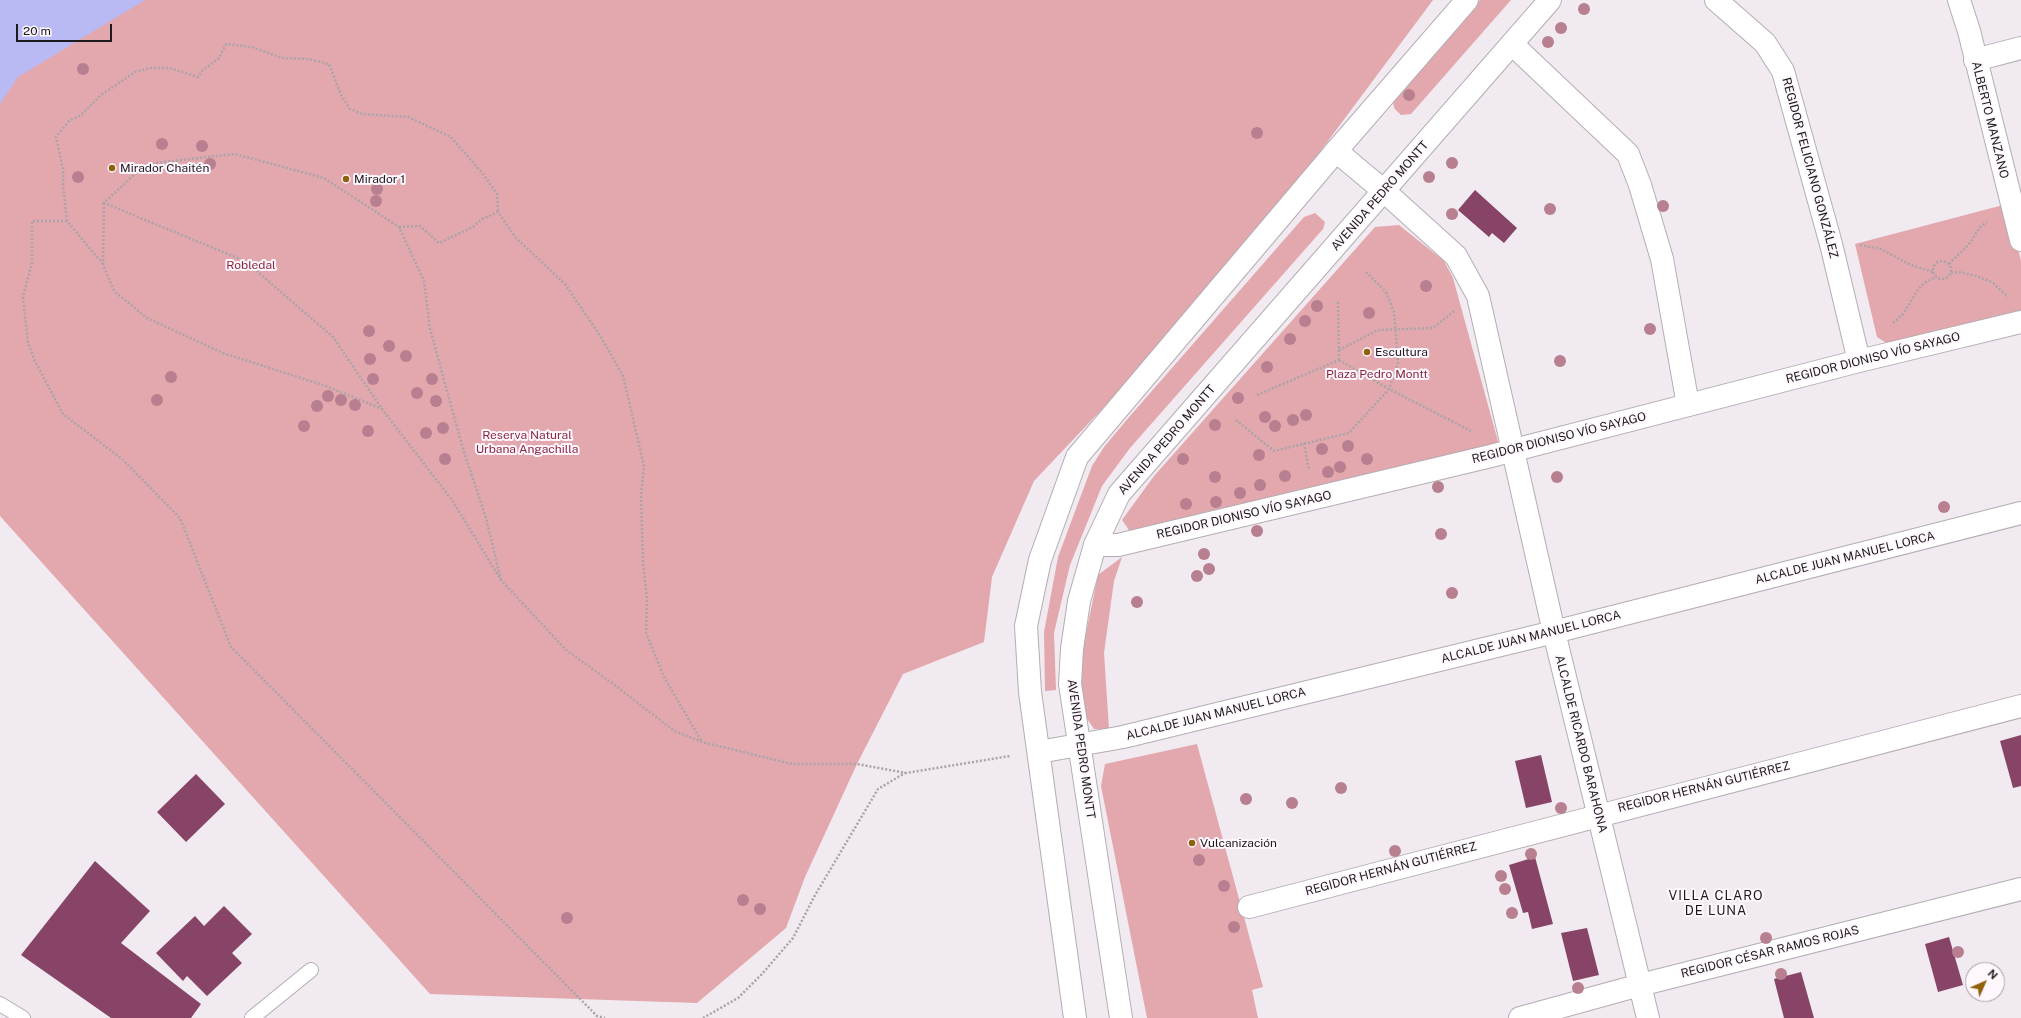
<!DOCTYPE html>
<html>
<head>
<meta charset="utf-8">
<style>
  body { margin:0 }
  #map { position:relative; width:2021px; height:1018px; overflow:hidden; background:#f1eaf1; font-family:"Public Sans",sans-serif }
  canvas { display:block }
  .north { position:absolute; left:1965px; top:962px; width:40px; height:40px; box-sizing:border-box; background:#fef7fe; border:1px solid #a49fa4; border-radius:50%; rotate:45deg; font-size:11px; font-weight:700; line-height:16px; text-align:center; color:#1c1a1c }
  .north::after { content:''; display:block; margin:auto; width:14px; height:18px; background:#8f610a; clip-path:polygon(50% 0,100% 100%,50% 72%,0 100%) }
  .scale { position:absolute; left:16px; top:24px; width:96px; height:18px; box-sizing:border-box; border:2px solid #1c1a1c; border-top:0; padding-left:5px; font-size:12px; line-height:14px; white-space:nowrap; color:#1c1a1c; -webkit-text-stroke:3px #fef7fe; paint-order:stroke }
</style>
</head>
<body>
<div id="map">
<canvas width="2021" height="1018"></canvas>
<div class="north">N</div>
<div class="scale">20 m</div>
</div>
<script>
const ctx = document.querySelector('canvas').getContext('2d');
ctx.lineJoin = 'round';
function paint(path, color) { ctx.fillStyle = color; ctx.fill(path, 'evenodd'); }
const shape = rows => new Path2D(rows.map(r => 'M' + r).join(''));
function trace(path, color, width, dash) { ctx.strokeStyle = color; ctx.lineWidth = width; ctx.lineCap = dash ? 'butt' : 'round'; ctx.setLineDash(dash || []); ctx.stroke(path); }
function write(font, color, halo, rows, align = 'center') {
  ctx.font = font + ' "Public Sans",sans-serif'; ctx.lineWidth = 4; ctx.setLineDash([]); ctx.textBaseline = 'middle'; ctx.strokeStyle = halo; ctx.fillStyle = color; for (const [text, x, y, turn = 0] of rows) {
    ctx.save(); ctx.translate(x, y); ctx.rotate((+turn || 0) * Math.PI / 180); ctx.textAlign = isNaN(turn) ? turn : align; if (halo) ctx.strokeText(text, 0, 0); ctx.fillText(text, 0, 0); ctx.restore();
  }
}
const green = shape([
  [0,0,1433,0,1319,153,1157,351,1034,481,992,577,984,642,903,674,857,764,805,877,786,928,697,1003,430,994,0,516],
  [1480,0,1511,0,1411,114,1401,115,1394,108,1393,100],
  [2007,204,2021,261,2021,310,1888,344,1877,337,1855,244],
  [1315,213,1325,222,1323,229,1130,448,1102,486,1070,565,1054,633,1056,690,1045,691,1044,632,1058,557,1092,466,1104,447,1130,416,1304,217],
  [1399,225,1444,261,1453,278,1499,445,1133,536,1122,520,1154,476,1375,227],
  [1122,557,1114,581,1104,653,1109,729,1094,729,1079,707,1084,643,1098,575],
  [1197,744,1263,987,1252,990,1258,1018,1147,1018,1101,786,1105,764]
]);
const water = shape([
  [0,0,145,0,18,77,0,104]
]);
const building = shape([
  [1475,190,1517,228,1504,243,1492,233,1489,237,1458,210],
  [2021,735,2021,786,2013,788,2000,741],
  [1541,755,1552,802,1526,808,1515,761],
  [196,774,225,804,186,842,157,812],
  [1535,857,1553,924,1532,929,1528,912,1523,913,1509,865],
  [95,861,150,911,121,943,201,1004,191,1018,111,1018,21,955],
  [224,906,252,934,232,953,242,963,207,996,187,976,183,981,156,953,195,916,204,926],
  [1587,928,1599,975,1573,981,1561,933],
  [1949,937,1963,985,1938,992,1925,944],
  [1801,972,1814,1018,1784,1018,1774,979]
]);
const path = shape([
  [104,203,103,264,114,291,147,318,223,353,326,386,382,409],
  [67,221,32,221,32,263,23,297,28,343,35,361,63,414,122,459,180,518,231,647,597,1016,605,1018],
  [399,227,420,226,439,243,473,227,482,219,498,212,516,238,565,284,601,337,623,376,644,466,641,495,643,563,647,599,646,633,664,677,702,742],
  [1860,245,1881,249,1911,265,1933,272],
  '1933 270a9 9 0 1 1 18 0a9 9 0 1 1-18 0Z',
  [103,264,67,221,63,185,63,169,56,137,69,121,81,115,101,95,135,72,150,68,170,68,198,77,202,71,219,58,226,44,252,47,282,58,308,59,329,64,341,95,350,109,362,114,408,117,451,137,483,174,497,194,498,212],
  [1949,264,1970,243,1980,227,1987,222],
  [1951,273,1959,272,1976,276,1992,282,2008,297],
  [1338,302,1339,360],
  [1893,323,1903,314,1917,291,1924,283,1936,277],
  [1339,350,1378,330,1433,328,1454,311],
  [1339,360,1389,389,1473,432],
  [1257,395,1339,360],
  [1236,420,1274,451,1349,433,1389,389,1398,363,1394,312,1386,292,1366,272],
  [1304,443,1309,470],
  [501,580,486,518,463,449,430,329,424,281,399,227,324,178,235,154,155,163,138,171,104,203,245,261,333,337,382,409,452,500,501,580,566,650,616,686,674,731,702,742,792,764,857,764,906,773,1010,756],
  [703,1018,738,998,762,974,793,938,814,897,878,789,905,773]
]);
const service = shape([
  [0,1004,23,1018],
  [252,1018,311,970]
]);
const minor = shape([
  [1716,0,1765,43,1783,71,1831,244,1859,361],
  [1959,0,1969,31,2021,240],
  [1512,44,1628,154,1640,185,1662,259,1688,405],
  [1975,60,2021,48],
  [1336,151,1384,191,1456,256,1478,296,1554,632,1648,1018],
  [1095,545,1118,545,1491,456,1859,361,2021,322],
  [1039,752,1123,737,1554,632,2021,513],
  [1249,907,2021,706],
  [1520,1018,1640,985,2021,889]
]);
const secondary = shape([
  [1075,1018,1030,692,1026,626,1040,560,1077,457,1336,151,1467,0],
  [1121,1018,1070,684,1072,649,1079,601,1095,545,1119,494,1550,0]
]);
const trees = [
  [1584,9],
  [1561,28],
  [1548,42],
  [83,69],
  [1409,95],
  [1257,133],
  [162,144],
  [202,146],
  [1452,163],
  [210,164],
  [78,177],
  [1429,177],
  [377,189],
  [376,201],
  [1663,206],
  [1550,209],
  [1452,214],
  [1426,286],
  [1317,306],
  [1369,313],
  [1305,321],
  [1650,329],
  [369,331],
  [1290,339],
  [389,346],
  [406,356],
  [370,359],
  [1560,361],
  [1267,367],
  [171,377],
  [373,379],
  [432,379],
  [417,393],
  [328,396],
  [1238,398],
  [157,400],
  [341,400],
  [436,401],
  [355,405],
  [317,406],
  [1306,415],
  [1265,417],
  [1293,420],
  [1215,425],
  [304,426],
  [1275,426],
  [443,428],
  [368,431],
  [426,433],
  [1348,446],
  [1322,449],
  [1259,455],
  [445,459],
  [1183,459],
  [1367,459],
  [1340,467],
  [1328,472],
  [1285,476],
  [1215,477],
  [1557,477],
  [1260,485],
  [1438,487],
  [1240,493],
  [1216,502],
  [1186,504],
  [1944,507],
  [1257,531],
  [1441,534],
  [1204,554],
  [1209,569],
  [1197,576],
  [1452,593],
  [1137,602],
  [1341,788],
  [1246,799],
  [1292,803],
  [1561,808],
  [1395,851],
  [1531,854],
  [1199,860],
  [1501,876],
  [1224,886],
  [1505,889],
  [743,900],
  [760,909],
  [1512,913],
  [567,918],
  [1234,927],
  [1766,938],
  [1958,952],
  [1781,974],
  [1578,988]
];
const markers = [
  [112,168,4,"#8f610a"],
  [346,179,4,"#8f610a"],
  [1367,352,4,"#8f610a"],
  [1192,843,4,"#8f610a"]
];
const streetNames = [
  ["ALBERTO MANZANO",1990,120,76],
  ["REGIDOR FELICIANO GONZÁLEZ",1810,168,75],
  ["AVENIDA PEDRO MONTT",1380,196,-49],
  ["REGIDOR DIONISO VÍO SAYAGO",1873,358,-14],
  ["REGIDOR DIONISO VÍO SAYAGO",1559,438,-14],
  ["AVENIDA PEDRO MONTT",1167,440,-49],
  ["REGIDOR DIONISO VÍO SAYAGO",1244,515,-13],
  ["ALCALDE JUAN MANUEL LORCA",1845,558,-14],
  ["ALCALDE JUAN MANUEL LORCA",1531,637,-14],
  ["ALCALDE JUAN MANUEL LORCA",1216,714,-14],
  ["ALCALDE RICARDO BARAHONA",1581,744,76],
  ["AVENIDA PEDRO MONTT",1081,749,82],
  ["REGIDOR HERNÁN GUTIÉRREZ",1704,787,-14],
  ["REGIDOR HERNÁN GUTIÉRREZ",1391,869,-15],
  ["REGIDOR CÉSAR RAMOS ROJAS",1770,952,-14]
];
const poiNames = [
  ["Mirador Chaitén",120,168],
  ["Mirador 1",354,179],
  ["Escultura",1375,352],
  ["Vulcanización",1200,843]
];
const parkNames = [
  ["Robledal",251,265],
  ["Plaza Pedro Montt",1377,374],
  ["Reserva Natural",527,435],
  ["Urbana Angachilla",527,449]
];
const neighbourhoodNames = [
  ["VILLA CLARO",1716,896],
  ["DE LUNA",1716,911]
];
paint(green, '#e3a7ae');
paint(water, '#b9baf3');
paint(building, '#874467');
trace(service, '#b4adb3', 16);
trace(minor, '#b4adb3', 24);
trace(secondary, '#b4adb3', 24);
trace(path, '#a9a4a9', 2.5, [2, 2]);
trace(service, '#fff', 14);
trace(minor, '#fff', 22);
trace(secondary, '#fff', 22);
ctx.fillStyle = '#b77f8f';
for (const [x, y] of trees) { ctx.beginPath(); ctx.arc(x, y, 6, 0, 2 * Math.PI); ctx.fill(); }
for (const [x, y, r, color] of markers) { const dot = new Path2D(); dot.arc(x, y, r, 0, 2 * Math.PI); ctx.fillStyle = color; ctx.fill(dot); trace(dot, '#fef7fe', 1.5); }
write('12px', '#1c1a1c', '#fef7fe', streetNames);
write('12px', '#1c1a1c', '#fef7fe', poiNames, 'left');
write('12px', '#88283f', '#fef7fe', parkNames);
ctx.letterSpacing = '1px';
write('13px', '#1c1a1c', '#fef7fe', neighbourhoodNames);
ctx.letterSpacing = '0px';
</script>
</body>
</html>
